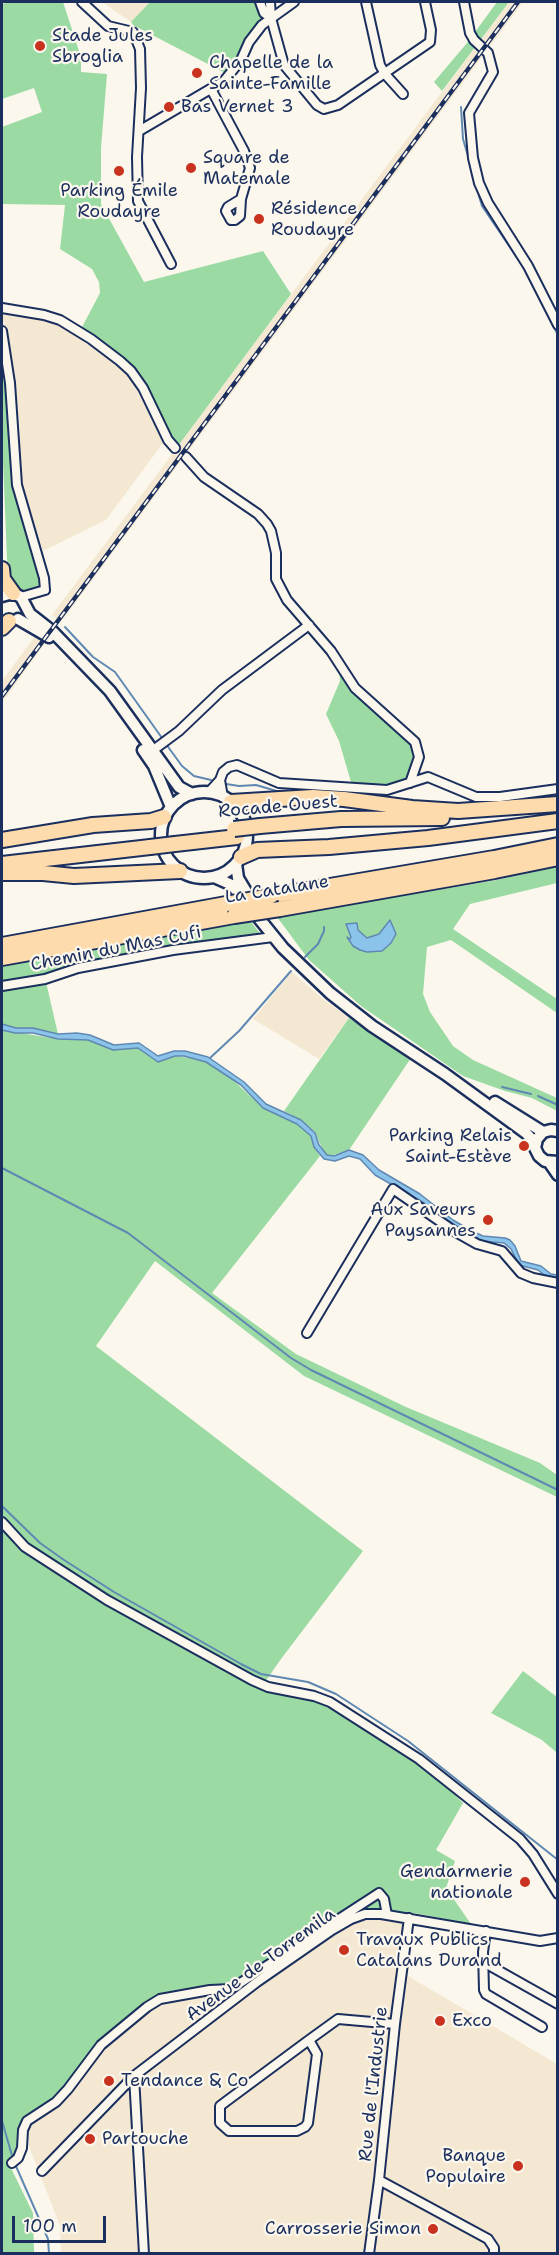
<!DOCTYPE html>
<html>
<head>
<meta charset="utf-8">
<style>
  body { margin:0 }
  #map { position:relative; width:559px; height:2255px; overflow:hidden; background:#fbf7ec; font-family:"Shantell Sans",sans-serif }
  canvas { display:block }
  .frame { position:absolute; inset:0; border:3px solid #1b2f5e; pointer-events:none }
  .scale { position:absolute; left:12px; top:2216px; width:94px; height:27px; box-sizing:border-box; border:3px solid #1b2f5e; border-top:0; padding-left:8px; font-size:18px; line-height:21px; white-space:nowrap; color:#1b2f5e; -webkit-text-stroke:4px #fbf7ec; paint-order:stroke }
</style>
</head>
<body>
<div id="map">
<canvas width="559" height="2255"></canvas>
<div class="frame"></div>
<div class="scale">100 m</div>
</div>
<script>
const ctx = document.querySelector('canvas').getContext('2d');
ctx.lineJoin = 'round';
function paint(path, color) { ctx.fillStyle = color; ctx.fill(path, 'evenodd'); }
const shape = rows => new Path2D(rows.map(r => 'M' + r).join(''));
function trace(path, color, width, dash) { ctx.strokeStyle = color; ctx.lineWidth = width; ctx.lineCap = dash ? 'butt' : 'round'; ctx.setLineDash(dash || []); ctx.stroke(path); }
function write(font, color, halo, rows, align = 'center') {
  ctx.font = font + ' "Shantell Sans",sans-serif'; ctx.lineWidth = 4.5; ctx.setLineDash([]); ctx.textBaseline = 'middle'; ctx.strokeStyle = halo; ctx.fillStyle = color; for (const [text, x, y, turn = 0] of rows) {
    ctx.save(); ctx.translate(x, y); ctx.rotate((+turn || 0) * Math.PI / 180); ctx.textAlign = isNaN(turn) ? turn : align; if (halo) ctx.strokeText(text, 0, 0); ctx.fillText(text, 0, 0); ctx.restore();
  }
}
const built = shape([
  [102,2,150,2,131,22],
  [509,2,523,2,61,622,52,615],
  [2,313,41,317,68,328,106,353,130,376,163,443,106,520,43,551,20,479,20,428],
  [35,636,45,643,2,703,2,681],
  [292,972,323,999,349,1018,319,1059,253,1019],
  [363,1909,414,1913,408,1976,557,2064,557,2253,61,2253,60,2226,29,2146,29,2122,65,2089,77,2068,94,2047,145,2005,164,1995,222,1984,231,1996,330,1925]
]);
const green = shape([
  [10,2,63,2,81,57,81,72,107,74,101,148,101,204,144,282,263,251,291,294,178,446,170,438,145,386,93,336,81,329,100,293,99,282,92,269,60,249,65,205,2,204,2,127,42,112,34,88,2,99,2,4],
  [150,2,257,2,263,18,238,61,227,74,133,25,131,22],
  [497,2,509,2,442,91,434,82,467,43],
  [2,348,7,383,14,485,41,578,42,588,26,592,8,579,11,573,7,560,2,436],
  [339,670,352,691,411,744,415,757,408,779,387,786,351,782,339,741,326,714,340,681],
  [557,867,557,883,470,904,453,929,557,999,557,1013,451,940,427,947,423,994,430,1012,453,1046,473,1060,557,1098,557,1111,532,1098,505,1091,463,1076,361,1006,309,960,277,917,497,880],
  [251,922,262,936,2,983,2,967,116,944],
  [46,982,58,1034,33,1028,16,1028,2,1024,2,990],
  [349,1018,411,1058,349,1150,330,1156,324,1153,315,1132,301,1120,284,1111],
  [2,1030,58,1039,88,1040,113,1050,138,1048,158,1062,175,1056,198,1059,210,1064,232,1079,263,1108,286,1117,297,1124,311,1136,314,1147,320,1156,212,1293,296,1354,406,1407,540,1463,557,1475,557,1497,304,1376,155,1261,96,1346,363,1551,281,1659,265,1682,109,1598,28,1544,2,1517],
  [2,1528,23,1550,105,1604,250,1684,267,1690,313,1700,328,1706,417,1762,446,1786,463,1803,436,1850,455,1861,446,1888,471,1924,414,1913,363,1909,330,1925,231,1997,222,1984,164,1995,145,2005,94,2047,77,2068,65,2089,30,2116,16,2157,9,2164,33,2213,34,2253,2,2253],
  [523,1671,557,1697,557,1753,542,1740,491,1713]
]);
const water = shape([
  [390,920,396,934,391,943,382,951,367,952,360,950,353,946,347,937,350,939,351,937,346,924,357,923,358,930,367,938,379,934,390,920],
  [2,1024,16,1028,33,1028,58,1034,77,1033,90,1035,114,1045,139,1043,158,1056,174,1051,185,1051,208,1057,244,1082,266,1104,301,1120,315,1133,319,1145,327,1155,334,1156,349,1150,363,1155,379,1170,420,1194,453,1220,472,1231,483,1236,505,1238,510,1240,515,1246,521,1261,541,1266,551,1274,557,1275,557,1281,549,1279,538,1270,519,1265,511,1249,504,1243,481,1241,451,1225,424,1203,375,1175,360,1159,349,1156,335,1161,324,1159,314,1147,311,1136,297,1124,263,1108,241,1085,206,1062,184,1056,175,1056,158,1062,138,1048,113,1050,88,1040,58,1039,33,1033,15,1033,2,1030,2,1024]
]);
const stream = shape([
  [461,107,463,139,475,180],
  [476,186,482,206,524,268,558,335],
  [65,627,93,657,115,672,162,738],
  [166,744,182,766,194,776,211,780],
  [226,784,239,786,256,785,280,792],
  [305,957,318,944,324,931,324,927],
  [210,1058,239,1031,291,971],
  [502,1087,531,1094],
  [538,1096,558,1105],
  [2,1168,128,1233,291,1358,311,1370,558,1490],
  [2,1506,40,1543,64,1560,114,1592,241,1664,261,1674,308,1682,336,1694,408,1741,558,1860],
  [2,2121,13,2159],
  [15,2164,48,2239,49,2254]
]);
const street = shape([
  [82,2,108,26,133,32,140,49,141,88,137,157,138,201,171,264],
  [260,2,264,13,271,18],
  [270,2,271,18,284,65,317,105,324,109,338,105,430,42,431,30,425,2],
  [366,2,380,65,385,74,403,94],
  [464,2,470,33,474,40,488,53,493,72,469,113,473,158,479,183,488,203,528,266,558,325],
  [211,89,244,151,250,168,241,199,240,216,235,220,231,220,226,211,228,207,241,199],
  [139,131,224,81,241,60,249,42,262,25,294,2],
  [2,308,44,315,60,320,91,339,120,361,131,371,143,388,168,440,175,448],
  [2,331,10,383,17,485,44,578,45,590,21,597],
  [186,457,204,477,258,514,267,524,271,531,276,553,276,579,287,600,331,651,355,688,415,742,419,757,410,783],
  [152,751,179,731,222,690,309,625],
  [220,780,223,797],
  [209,792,220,780,223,772,229,767,237,765,279,783,387,790,428,777,476,797,500,797,558,789],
  [2,986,45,979,78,968,173,950,273,937],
  [307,1333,393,1189,454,1231,477,1244,502,1251,521,1273,533,1278,558,1283],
  [2,1522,25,1547,107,1600,252,1680,268,1687,314,1696,330,1702,419,1759,520,1839,533,1854,558,1894],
  [486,1931,483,1952,484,1990,486,1994,542,2027],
  [485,1963,558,2004],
  [309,2040,317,2054,308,2123,305,2127,297,2131,229,2131,220,2123,220,2106,228,2100,309,2040,338,2019,395,2024],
  [134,2076,144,2254],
  [12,2163,18,2158,22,2148,23,2130,27,2121,56,2102,68,2089,101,2045,147,2007,160,1999,210,1990,231,1989,379,1893,384,1899,387,1915],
  [42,2171,134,2076,257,1982,332,1930,351,1919,365,1914,381,1914,540,1941,558,1938],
  [379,2180,488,2239,494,2248,494,2254],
  [369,2254,379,2180,395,2024,409,1918]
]);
const secondary = shape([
  [2,596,13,593,21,597,30,614,53,632,110,691,179,787,192,794],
  [18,619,49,637],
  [143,750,154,766,171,807],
  '161 835a43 43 0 1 1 86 0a43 43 0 1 1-86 0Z',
  [236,864,238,878,250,898],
  [214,877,232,885,283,948,330,993,372,1026,445,1074,526,1133,536,1144],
  [495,1102,543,1132],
  [558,1131,551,1130,543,1132,537,1139,535,1148,539,1156,545,1161,558,1162],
  [549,1162,558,1175]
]);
const highway = shape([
  [2,569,3,579,13,593],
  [2,628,9,621],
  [231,802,313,797,344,799,412,808,458,811,558,804],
  [260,826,341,819,442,818],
  [2,840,93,825,151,821,164,817],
  [175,844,237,837],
  [241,857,257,850,329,847,428,838,558,821],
  [2,864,150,847],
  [2,873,43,873,74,876,180,871],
  [271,896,494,858,558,845],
  [280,909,495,871,558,858],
  [2,945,226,904],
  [2,958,234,916]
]);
const rail = shape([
  [2,696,518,2]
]);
const highwayBridge = shape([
  [234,829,260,826],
  [150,847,175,844],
  [226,904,271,896],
  [234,916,280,909]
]);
const markers = [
  [40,46,6,"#c8321e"],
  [197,73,6,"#c8321e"],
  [169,107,6,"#c8321e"],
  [191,168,6,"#c8321e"],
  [119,171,6,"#c8321e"],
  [259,219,6,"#c8321e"],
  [524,1146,6,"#c8321e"],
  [488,1220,6,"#c8321e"],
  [525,1882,6,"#c8321e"],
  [344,1950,6,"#c8321e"],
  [440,2021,6,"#c8321e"],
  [109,2081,6,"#c8321e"],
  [90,2139,6,"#c8321e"],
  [518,2166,6,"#c8321e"],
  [433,2229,6,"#c8321e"]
];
const poiNames = [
  ["Stade Jules",52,36],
  ["Sbroglia",52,57],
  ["Chapelle de la",209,63],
  ["Sainte-Famille",209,84],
  ["Bas Vernet 3",181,107],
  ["Square de",203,158],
  ["Matemale",203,179],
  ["Parking Émile",119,191,"center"],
  ["Roudayre",119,212,"center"],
  ["Résidence",271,209],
  ["Roudayre",271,230],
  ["Parking Relais",512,1136,"right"],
  ["Saint-Estève",512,1157,"right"],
  ["Aux Saveurs",476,1210,"right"],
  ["Paysannes",476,1231,"right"],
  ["Gendarmerie",513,1872,"right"],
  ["nationale",513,1893,"right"],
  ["Travaux Publics",356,1940],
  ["Catalans Durand",356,1961],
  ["Exco",452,2021],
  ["Tendance & Co",121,2081],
  ["Partouche",102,2139],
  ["Banque",506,2156,"right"],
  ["Populaire",506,2177,"right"],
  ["Carrosserie Simon",421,2229,"right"]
];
const streetNames = [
  ["Rocade Ouest",278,807,-5],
  ["La Catalane",277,890,-9],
  ["Chemin du Mas Cufi",116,949,-11],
  ["Avenue de Torremila",261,1965,-36],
  ["Rue de l'Industrie",374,2084,-84]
];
paint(built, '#f4e8d2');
paint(green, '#9bdba3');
paint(water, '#8cc3ea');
trace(water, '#5f88b2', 1.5);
trace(stream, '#5f88b2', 2);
trace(street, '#1b2f5e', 12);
trace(secondary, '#1b2f5e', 15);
trace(highway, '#1b2f5e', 18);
trace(street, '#fbf7ec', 8);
trace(secondary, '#fbf7ec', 10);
trace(highway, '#fedbac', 14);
trace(rail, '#1b2f5e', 4.5);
trace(rail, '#fbf7ec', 2, [7]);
trace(highwayBridge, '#1b2f5e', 18, []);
trace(highwayBridge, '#fedbac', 14);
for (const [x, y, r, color] of markers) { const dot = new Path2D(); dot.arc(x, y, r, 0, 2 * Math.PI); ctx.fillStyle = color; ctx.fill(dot); trace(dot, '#fbf7ec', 2); }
write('18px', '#1b2f5e', '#fbf7ec', poiNames, 'left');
write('18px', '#1b2f5e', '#fbf7ec', streetNames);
</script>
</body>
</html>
